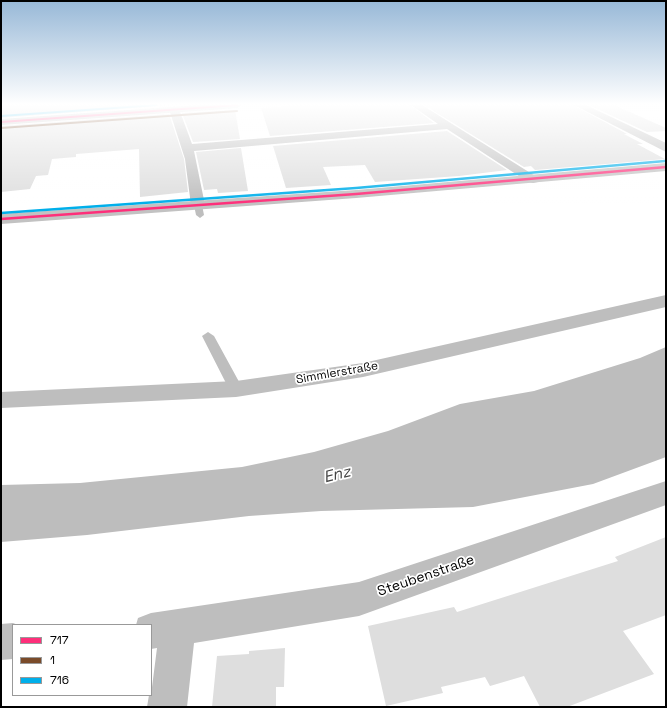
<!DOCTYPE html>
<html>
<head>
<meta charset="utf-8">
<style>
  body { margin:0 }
  #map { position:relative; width:667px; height:708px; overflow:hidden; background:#fff; font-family:"Space Grotesk",sans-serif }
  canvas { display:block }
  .frame { position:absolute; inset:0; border:2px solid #000; pointer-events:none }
  .legend { position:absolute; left:12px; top:624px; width:140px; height:72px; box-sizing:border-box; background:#fff; border:1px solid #999; margin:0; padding:5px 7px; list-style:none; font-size:12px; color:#000 }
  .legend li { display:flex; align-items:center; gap:8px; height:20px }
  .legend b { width:20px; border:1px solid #999 }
</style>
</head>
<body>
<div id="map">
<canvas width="667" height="708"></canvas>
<div class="frame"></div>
<ul class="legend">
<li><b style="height:5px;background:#fe2f7a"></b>717</li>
<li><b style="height:5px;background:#7a4b2a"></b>1</li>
<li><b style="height:5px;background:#00afea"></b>716</li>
</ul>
</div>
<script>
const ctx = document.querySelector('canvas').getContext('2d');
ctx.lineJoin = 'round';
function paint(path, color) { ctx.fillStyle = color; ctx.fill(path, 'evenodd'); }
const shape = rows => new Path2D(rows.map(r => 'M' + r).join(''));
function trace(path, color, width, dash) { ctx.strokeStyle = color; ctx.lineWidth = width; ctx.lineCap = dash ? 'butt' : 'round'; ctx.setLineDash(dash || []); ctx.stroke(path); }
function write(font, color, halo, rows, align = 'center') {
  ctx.font = font + ' "Space Grotesk",sans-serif'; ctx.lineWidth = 3.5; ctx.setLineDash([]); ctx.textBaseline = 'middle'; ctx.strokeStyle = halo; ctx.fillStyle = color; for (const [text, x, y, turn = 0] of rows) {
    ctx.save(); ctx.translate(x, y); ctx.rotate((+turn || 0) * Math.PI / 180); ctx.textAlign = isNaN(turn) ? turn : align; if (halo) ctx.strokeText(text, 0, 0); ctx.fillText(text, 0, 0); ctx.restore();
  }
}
const water = shape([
  [666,347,666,457,593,484,473,507,321,511,249,516,87,535,1,542,1,485,80,483,242,467,314,452,388,431,460,404,534,391,640,358]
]);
const building = shape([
  [1,105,173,105,1,118],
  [302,105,410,105,434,123,270,136,261,108],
  [424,105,573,105,627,134,624,134,643,144,637,144,665,159,535,170,531,166,524,167],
  [589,105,614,105,666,128,666,131,647,132],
  [235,110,240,139,193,142,182,113],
  [169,114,184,159,188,192,140,197,139,149,76,154,76,157,52,159,48,175,36,176,30,189,1,192,1,126],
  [447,131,507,170,459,176,375,182,365,165,323,167,331,185,286,188,273,146],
  [241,148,248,191,218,193,217,189,204,190,196,152],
  [666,537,666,615,623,631,654,674,567,707,540,707,524,676,490,686,485,677,441,687,443,693,386,706,368,626,454,607,457,612,618,561,615,557],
  [285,648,284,687,276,687,276,707,212,707,217,656,249,654,249,651]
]);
const service = shape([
  [198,202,202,205,204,215,200,218,196,215,194,205,198,202],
  [208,332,214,336,243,389,241,392,231,392,229,389,202,336,208,332]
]);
const minor = shape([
  [411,105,422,105,540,179,538,182,533,183,528,182,447,129,194,151,205,205,203,208,198,209,193,208,191,205,185,159,169,109,174,106,179,109,192,144,438,124,411,105],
  [574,105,586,105,666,143,666,152,574,105],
  [666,295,666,307,363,377,236,397,1,408,1,392,236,381,363,363,666,295],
  [666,481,666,505,359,616,194,643,187,707,147,707,149,695,151,695,157,648,151,649,151,625,136,625,138,618,151,613,359,582,666,481],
  [13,623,18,625,13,625,13,659,1,660,1,624,13,623]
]);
const secondary = shape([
  [199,105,242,105,237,108,1,125,1,119,199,105],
  [666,163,666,171,356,198,1,224,1,214,356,190,666,163]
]);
const bus1Far1 = shape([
  [1,122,237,105]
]);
const bus1 = shape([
  [1,219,356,194,666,167]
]);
const bus2 = shape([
  [1,128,237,111]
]);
const bus3Far1 = shape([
  [1,116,156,105]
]);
const bus3 = shape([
  [1,213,356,188,665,161]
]);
const streetNames = [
  ["Simmlerstraße",337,373,-10]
];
const nearStreetnames = [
  ["Steubenstraße",426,576,-19]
];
const nearWaternames = [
  ["Enz",337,475,-14]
];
paint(water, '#bdbdbd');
paint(building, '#dedede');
paint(service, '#bebebe');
paint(minor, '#bebebe');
paint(secondary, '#c2c2c2');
trace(bus1Far1, '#fe2f7a', 2);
trace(bus1, '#fe2f7a', 2.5);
trace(bus2, '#7a4b2a', 2);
trace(bus3Far1, '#00afea', 2);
trace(bus3, '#00afea', 2.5);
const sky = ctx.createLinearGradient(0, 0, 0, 204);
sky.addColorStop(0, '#97b8d7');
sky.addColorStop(0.51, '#fff');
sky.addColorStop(1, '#ffffff00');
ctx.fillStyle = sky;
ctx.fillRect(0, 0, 667, 204);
write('12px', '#000', '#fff', streetNames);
write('14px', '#000', '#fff', nearStreetnames);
write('italic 16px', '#424242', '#fff', nearWaternames);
</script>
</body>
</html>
